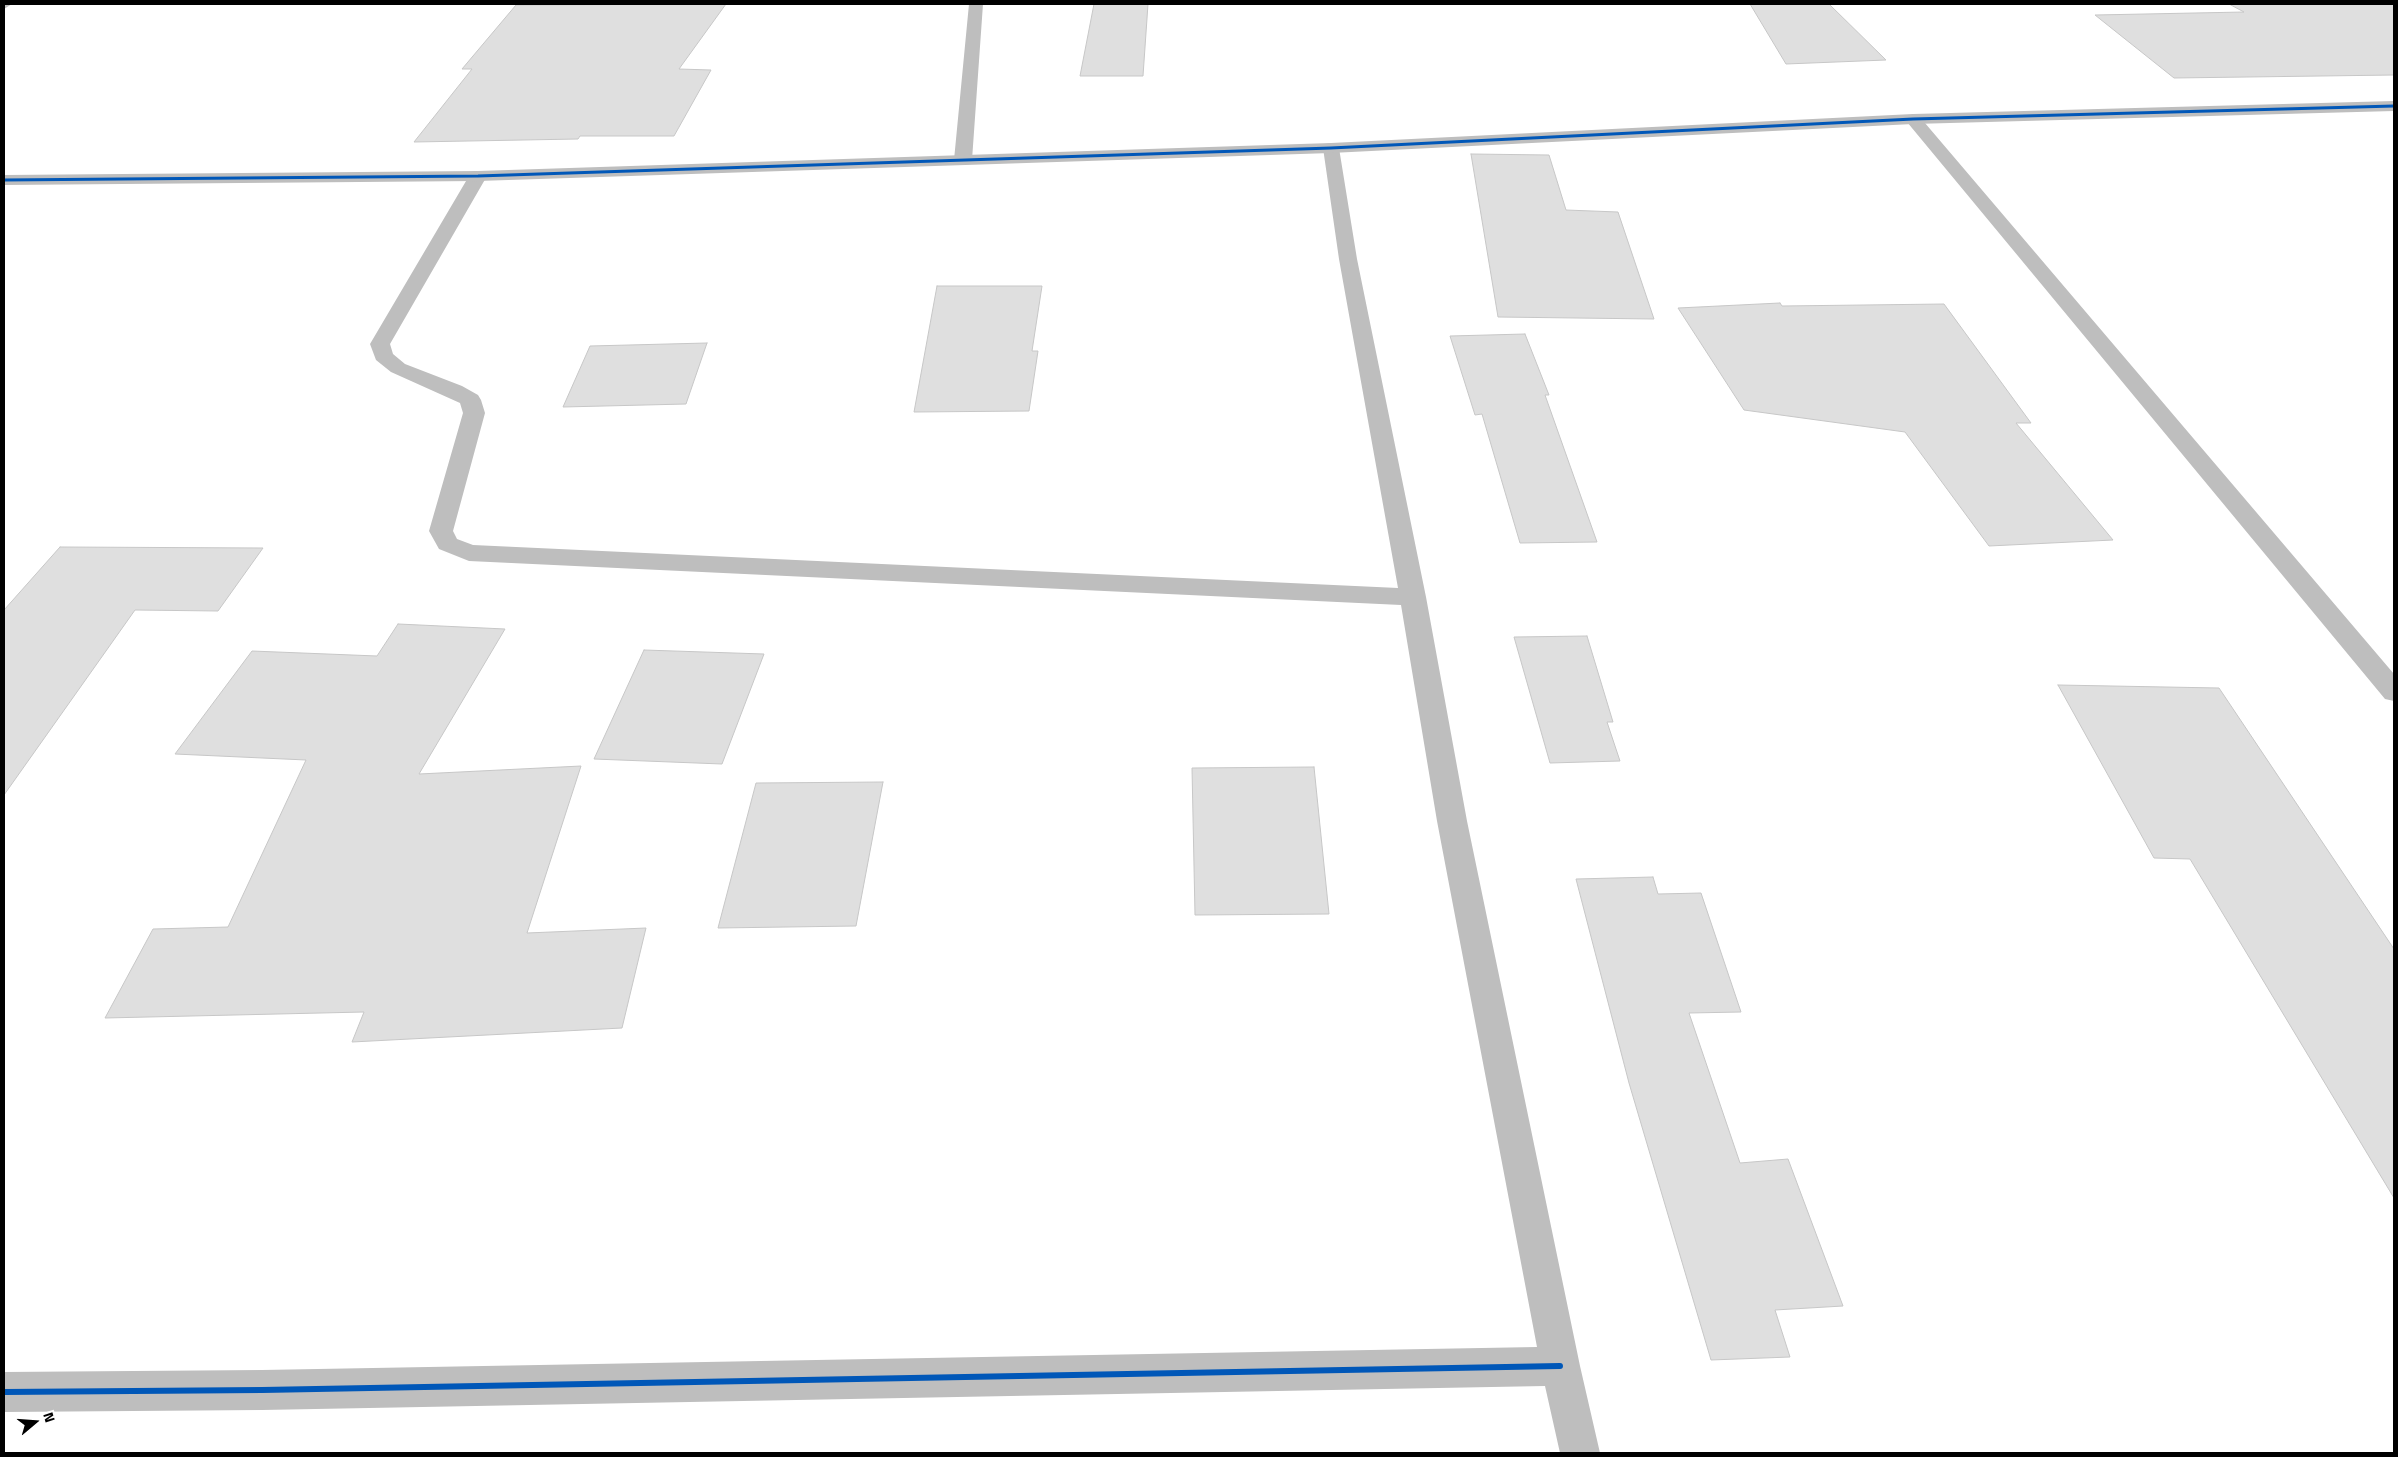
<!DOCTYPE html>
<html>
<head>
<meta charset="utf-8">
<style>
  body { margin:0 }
  #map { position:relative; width:2398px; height:1457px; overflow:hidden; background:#fff; font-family:"Titillium Web",sans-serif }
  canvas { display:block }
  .frame { position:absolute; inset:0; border:5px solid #000; pointer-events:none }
  .north { position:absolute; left:10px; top:1397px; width:50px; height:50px; -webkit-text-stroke:4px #fff; paint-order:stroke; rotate:72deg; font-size:14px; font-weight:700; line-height:20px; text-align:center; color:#000 }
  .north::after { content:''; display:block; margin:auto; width:18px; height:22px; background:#000; clip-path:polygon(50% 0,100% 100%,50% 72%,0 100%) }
</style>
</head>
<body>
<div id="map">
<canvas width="2398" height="1457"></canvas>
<div class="frame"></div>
<div class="north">N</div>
</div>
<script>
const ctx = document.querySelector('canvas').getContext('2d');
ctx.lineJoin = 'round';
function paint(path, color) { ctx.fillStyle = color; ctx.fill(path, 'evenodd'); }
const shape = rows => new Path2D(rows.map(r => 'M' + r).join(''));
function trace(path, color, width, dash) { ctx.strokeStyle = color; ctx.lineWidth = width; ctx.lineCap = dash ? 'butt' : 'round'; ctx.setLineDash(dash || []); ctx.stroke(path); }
const building = shape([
  [726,4,679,69,711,70,674,136,580,136,578,139,414,142,472,69,462,69,516,5,726,4],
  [1094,4,1148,4,1143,76,1080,76,1094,4],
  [1750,4,1829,4,1886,60,1786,64,1750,4],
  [2229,4,2394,4,2394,75,2174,78,2095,15,2244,12,2229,4],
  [1471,154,1549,155,1566,210,1618,212,1654,319,1498,317,1471,154],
  [937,286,1042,286,1032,351,1038,351,1029,411,914,412,937,286],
  [1780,303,1782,306,1944,304,2031,423,2016,423,2113,540,1989,546,1905,432,1744,410,1678,308,1780,303],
  [1525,334,1549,395,1545,395,1597,542,1520,543,1482,414,1475,415,1450,336,1525,334],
  [707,343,686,404,563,407,590,346,707,343],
  [60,547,263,548,218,611,135,610,4,795,4,610,60,547],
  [398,624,505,629,419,774,581,766,527,933,646,928,622,1028,352,1042,364,1012,105,1018,153,929,228,927,306,760,175,754,252,651,377,656,398,624],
  [1587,636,1613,722,1607,722,1620,761,1550,763,1514,637,1587,636],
  [644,650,764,654,722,764,594,759,644,650],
  [2058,685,2219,688,2394,949,2394,1198,2190,859,2154,858,2058,685],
  [1314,767,1329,914,1195,915,1192,768,1314,767],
  [883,782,856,926,718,928,756,783,883,782],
  [1653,877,1658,894,1701,893,1741,1012,1689,1013,1740,1163,1788,1159,1843,1306,1775,1310,1790,1357,1711,1360,1629,1083,1576,879,1653,877]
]);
const minor = shape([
  [4,4,12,4,4,9,4,4],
  [969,4,983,4,972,160,969,164,963,165,957,164,954,160,969,4],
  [1913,114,1919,116,2394,674,2394,701,2385,699,1907,122,1905,119,1913,114],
  [1331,143,1337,144,1339,148,1357,259,1426,597,1467,821,1580,1366,1600,1453,1560,1453,1545,1386,262,1410,4,1412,4,1372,262,1370,1537,1347,1437,821,1401,605,469,561,439,549,429,531,463,413,460,403,391,372,376,360,370,344,469,176,472,172,478,171,484,172,487,176,390,344,393,354,405,364,462,386,478,395,481,400,485,413,453,531,457,539,473,545,1398,588,1339,259,1323,148,1325,144,1331,143]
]);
const tertiary = shape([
  [2394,101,2394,111,1913,124,1331,153,478,181,4,185,4,175,478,171,1331,143,1913,114,2394,101]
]);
const cyclewayFar1 = shape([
  [4,180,478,176,1331,148,1913,119,2394,106]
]);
const cycleway = shape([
  [4,1392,262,1390,1560,1366]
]);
paint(building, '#dfdfdf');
trace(building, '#c7c7c7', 1);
paint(minor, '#bebebe');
paint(tertiary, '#bebebe');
trace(cyclewayFar1, '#0057b8', 3);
trace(cycleway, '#0057b8', 6);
</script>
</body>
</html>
